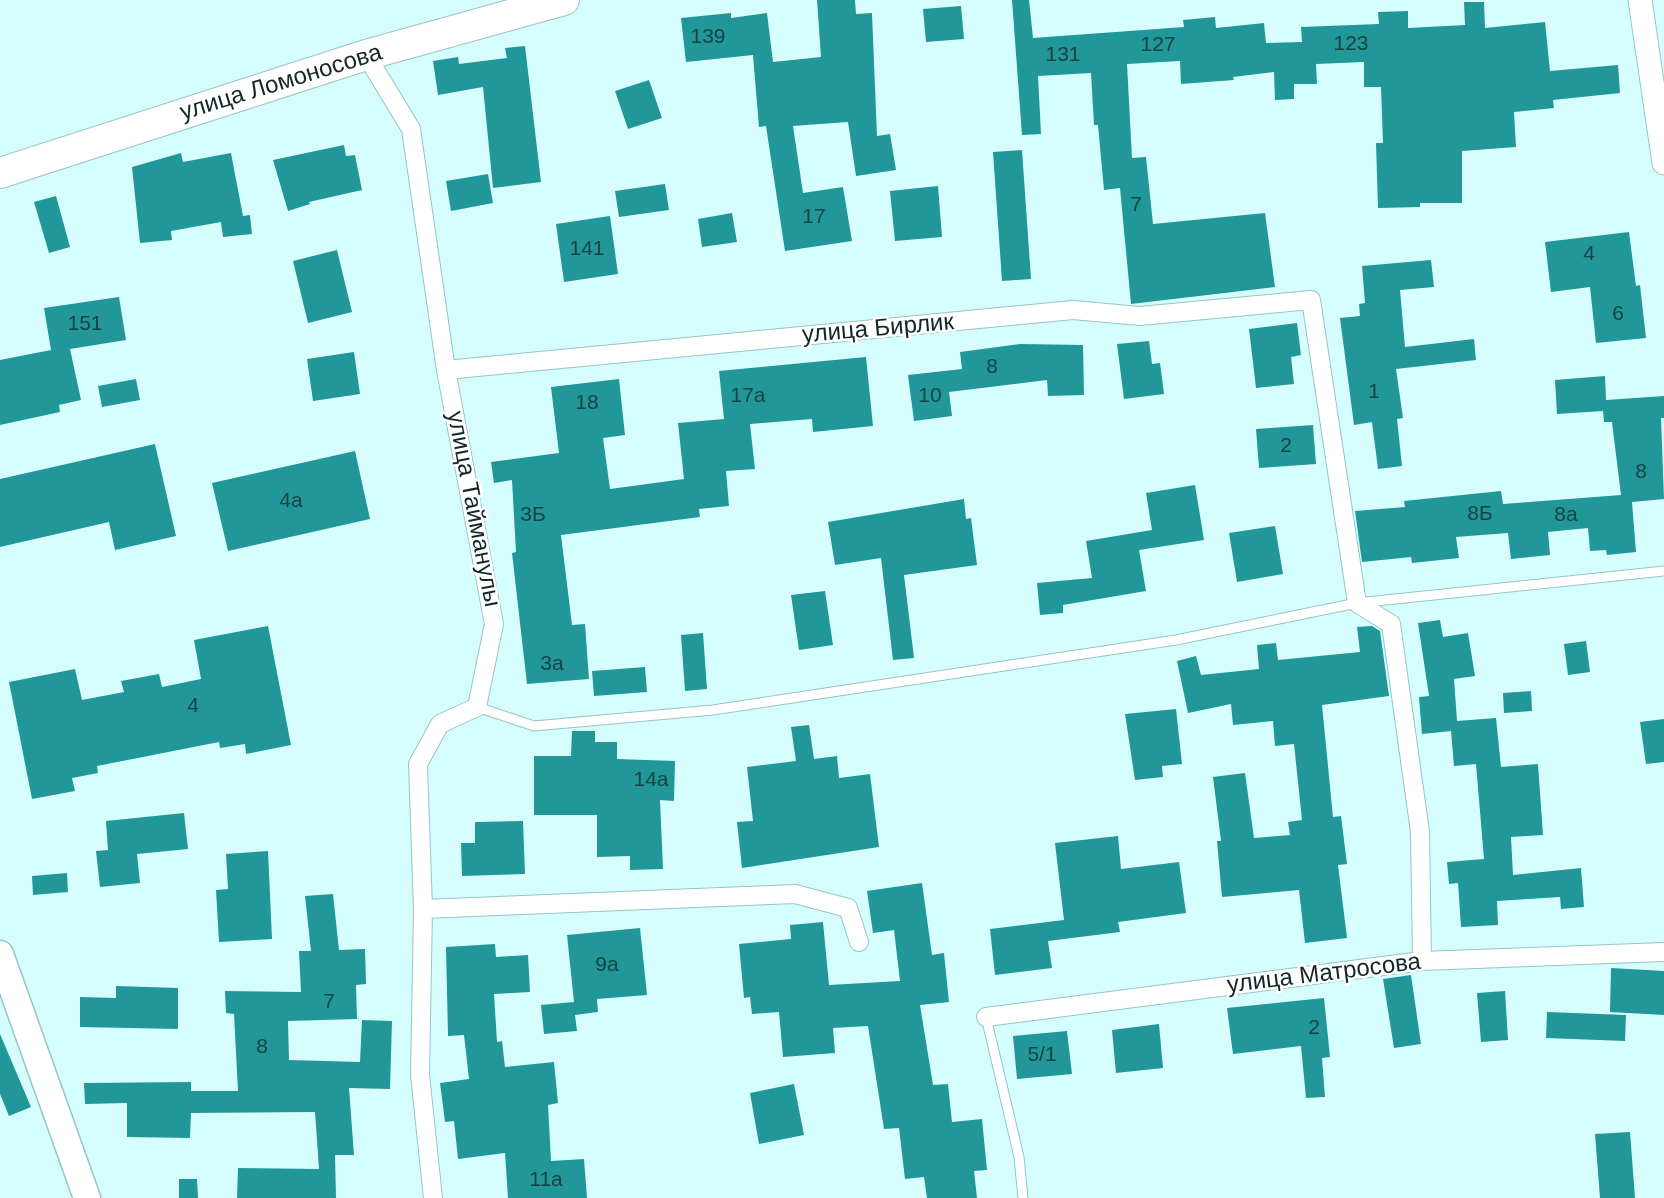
<!DOCTYPE html>
<html>
<head>
<meta charset="utf-8">
<style>
  body { margin:0 }
  canvas { display:block; background:#d7fefe }
</style>
</head>
<body>
<canvas width="1664" height="1198"></canvas>
<script>
const ctx = document.querySelector('canvas').getContext('2d');
ctx.lineJoin = 'round';
function paint(path, color) { ctx.fillStyle = color; ctx.fill(path, 'evenodd'); }
const shape = rows => new Path2D(rows.map(r => 'M' + r).join(''));
function trace(path, color, width, dash) { ctx.strokeStyle = color; ctx.lineWidth = width; ctx.lineCap = dash ? 'butt' : 'round'; ctx.setLineDash(dash || []); ctx.stroke(path); }
function write(font, color, halo, rows, align = 'center') {
  ctx.font = font + ' Helvetica,sans-serif'; ctx.lineWidth = 5; ctx.setLineDash([]); ctx.textBaseline = 'middle'; ctx.strokeStyle = halo; ctx.fillStyle = color; for (const [text, x, y, turn = 0] of rows) {
    ctx.save(); ctx.translate(x, y); ctx.rotate((+turn || 0) * Math.PI / 180); ctx.textAlign = isNaN(turn) ? turn : align; if (halo) ctx.strokeText(text, 0, 0); ctx.fillText(text, 0, 0); ctx.restore();
  }
}
const building = shape([
  [817,0,855,0,856,14,872,13,877,136,890,134,896,170,856,176,848,122,793,126,803,193,843,187,852,241,785,251,766,126,759,127,753,55,686,62,681,18,731,13,731,18,767,13,773,62,821,57],
  [1012,0,1029,0,1033,38,1184,27,1183,20,1215,17,1216,28,1264,23,1266,43,1302,42,1301,27,1379,24,1378,12,1408,11,1408,28,1465,25,1464,2,1484,2,1485,28,1545,22,1550,71,1618,65,1620,93,1553,100,1554,108,1514,112,1516,147,1462,151,1462,203,1420,203,1420,207,1378,208,1376,143,1383,143,1381,87,1364,87,1364,62,1316,64,1317,84,1294,84,1294,99,1275,100,1274,72,1233,77,1234,80,1181,84,1180,61,1127,64,1132,158,1146,157,1153,224,1265,213,1275,287,1131,304,1120,188,1104,190,1098,125,1094,125,1091,73,1038,76,1041,134,1022,135],
  [961,6,964,39,926,42,923,9],
  [525,46,541,182,493,188,483,87,438,95,433,61,458,57,459,64,507,58,505,48],
  [649,80,662,118,628,129,615,91],
  [344,145,346,156,355,155,362,190,309,202,310,204,288,211,273,160],
  [1022,150,1031,279,1002,281,993,152],
  [181,153,183,162,231,153,243,216,250,215,252,234,223,237,221,222,171,231,172,240,140,243,132,167],
  [488,174,493,203,451,211,446,181],
  [665,184,669,210,619,217,615,191],
  [938,186,942,237,895,241,890,191],
  [56,196,70,247,49,253,34,202],
  [732,213,737,242,702,247,698,219],
  [610,216,618,274,564,282,556,224],
  [1629,232,1636,286,1640,285,1646,338,1596,343,1590,287,1551,292,1545,242],
  [337,250,352,312,308,323,293,261],
  [1431,260,1434,287,1400,290,1405,347,1474,339,1476,360,1396,369,1403,418,1397,419,1402,466,1378,469,1372,422,1354,425,1340,318,1360,316,1359,304,1365,303,1362,266],
  [119,297,126,340,70,349,81,400,59,405,60,412,0,425,0,360,51,350,44,308],
  [1297,323,1301,355,1291,357,1294,384,1256,388,1249,329],
  [1149,341,1152,364,1160,363,1164,394,1124,399,1117,344],
  [1020,344,1083,345,1084,395,1048,396,1047,380,949,392,952,416,914,421,908,375,962,369,960,352],
  [354,352,360,394,313,401,307,359],
  [866,357,873,426,813,432,812,419,750,424,755,469,726,471,729,506,699,509,700,517,561,535,572,625,585,624,589,679,527,684,512,553,516,552,512,480,494,483,491,462,559,453,551,387,619,379,625,435,603,438,610,489,684,479,678,423,724,419,719,371],
  [1605,376,1606,400,1664,396,1664,418,1661,418,1664,499,1632,502,1636,552,1607,555,1606,550,1590,551,1588,528,1548,532,1550,555,1511,559,1508,533,1456,537,1459,558,1412,563,1411,557,1362,562,1355,511,1405,507,1404,501,1501,491,1503,504,1621,495,1612,422,1604,422,1603,411,1557,414,1555,380],
  [136,379,140,400,102,407,98,386],
  [1313,425,1316,464,1259,468,1256,429],
  [155,444,176,536,115,550,109,522,0,547,0,479],
  [355,451,370,519,228,551,212,483],
  [1195,485,1204,540,1139,550,1146,591,1063,605,1063,613,1040,615,1037,583,1092,578,1086,541,1152,530,1146,493],
  [964,499,966,519,971,518,977,565,904,575,914,658,893,660,881,558,835,565,828,522],
  [1275,526,1283,574,1237,582,1229,533],
  [825,591,833,645,799,650,791,595],
  [1440,620,1443,637,1468,633,1475,676,1454,679,1457,721,1496,718,1501,767,1538,764,1543,835,1511,837,1513,875,1581,868,1584,907,1561,909,1560,897,1497,901,1498,925,1461,927,1458,883,1449,884,1447,862,1484,859,1476,764,1454,766,1451,731,1422,734,1419,697,1429,696,1418,623],
  [268,626,291,745,246,754,245,744,220,748,219,742,97,766,98,773,72,778,75,791,32,799,9,682,75,669,82,700,124,692,121,681,159,674,162,687,201,679,194,640],
  [1372,626,1380,631,1389,696,1322,705,1333,817,1341,816,1347,864,1338,865,1347,938,1305,943,1299,890,1222,897,1217,841,1221,841,1213,777,1245,773,1254,838,1290,835,1288,822,1302,820,1294,744,1275,746,1273,721,1233,725,1231,704,1188,713,1177,661,1196,656,1201,675,1259,669,1257,645,1276,643,1278,660,1360,652,1357,627],
  [703,633,707,689,685,691,681,635],
  [1586,641,1590,672,1568,675,1564,644],
  [645,667,647,692,594,696,592,671],
  [1531,691,1532,711,1504,713,1503,693],
  [1176,709,1182,764,1162,766,1163,777,1135,780,1125,714],
  [1664,719,1664,762,1646,764,1640,722],
  [809,725,814,759,837,756,839,778,870,774,879,847,742,868,737,822,753,821,747,767,796,761,791,727],
  [572,731,595,731,595,742,617,742,617,759,675,761,674,801,660,800,663,869,630,870,630,856,597,857,597,815,534,815,534,756,571,756],
  [184,813,188,849,137,854,140,883,100,887,96,851,108,850,106,821],
  [523,821,525,874,462,876,461,843,475,843,475,822],
  [1118,836,1121,869,1179,862,1186,913,1118,922,1120,932,1048,941,1052,968,995,975,990,929,1064,920,1055,843],
  [268,851,272,939,219,942,216,890,228,889,226,854],
  [67,873,68,892,33,895,32,876],
  [922,883,932,955,944,953,949,1002,920,1005,933,1085,948,1084,952,1122,982,1119,987,1170,974,1171,977,1198,927,1198,924,1177,905,1179,899,1128,884,1129,868,1026,833,1028,835,1053,783,1057,779,1012,752,1014,750,997,744,998,739,944,791,939,790,925,823,922,829,985,900,981,894,930,873,933,867,891],
  [333,894,339,950,365,949,366,984,356,985,357,1019,288,1021,289,1060,360,1062,362,1020,392,1021,390,1089,349,1088,354,1155,335,1155,336,1198,237,1198,238,1168,319,1169,315,1112,191,1113,190,1138,127,1137,127,1103,85,1104,84,1083,191,1082,191,1091,238,1091,234,1014,226,1013,225,991,301,992,299,951,311,951,305,896],
  [640,928,647,995,597,999,598,1012,575,1015,577,1031,544,1034,541,1005,574,1002,567,935],
  [495,944,496,957,528,955,530,992,494,994,497,1042,502,1041,505,1067,554,1062,558,1103,548,1105,551,1161,584,1159,587,1198,508,1198,505,1153,458,1159,454,1121,445,1122,440,1083,469,1079,464,1035,448,1036,446,947],
  [1611,968,1664,971,1664,1015,1610,1012],
  [1411,975,1421,1044,1394,1048,1383,979],
  [116,986,178,988,178,1029,80,1027,80,997,116,998],
  [1505,991,1508,1040,1481,1042,1477,993],
  [1324,998,1330,1057,1322,1058,1325,1097,1306,1098,1301,1046,1233,1054,1227,1008],
  [1547,1012,1626,1015,1625,1041,1546,1038],
  [1159,1024,1163,1068,1116,1073,1112,1030],
  [1067,1031,1072,1074,1017,1079,1013,1036],
  [0,1034,31,1107,9,1116,0,1094],
  [794,1084,804,1135,759,1144,750,1093],
  [1630,1132,1635,1198,1600,1198,1595,1134],
  [179,1179,197,1179,198,1198,179,1198]
]);
const service = shape([
  [477,707,534,726,713,710,1176,640,1357,603,1664,571],
  [986,1017,1019,1157,1023,1198]
]);
const minor = shape([
  [366,55,411,129,446,370,494,624,477,707,440,724,418,764,423,909,420,1075,433,1198],
  [446,370,1073,310,1140,316,1311,300,1357,603,1391,624,1420,832,1422,961],
  [423,909,795,894,848,908,859,942],
  [986,1017,1422,961,1664,952]
]);
const tertiary = shape([
  [1640,0,1664,163]
]);
const secondary = shape([
  [0,954,87,1198]
]);
const primary = shape([
  [0,173,366,55,564,0]
]);
const numberNames = [
  ["139",708,37],
  ["123",1351,44],
  ["127",1158,45],
  ["131",1063,55],
  ["7",1136,205],
  ["17",814,217],
  ["141",587,249],
  ["4",1589,254],
  ["6",1618,314],
  ["151",85,324],
  ["8",992,367],
  ["1",1374,392],
  ["17а",748,396],
  ["10",930,396],
  ["18",587,403],
  ["2",1286,446],
  ["8",1641,472],
  ["4а",291,501],
  ["8Б",1480,514],
  ["3Б",533,515],
  ["8а",1566,515],
  ["3а",552,664],
  ["4",193,706],
  ["14а",651,780],
  ["9а",607,965],
  ["7",329,1002],
  ["2",1314,1028],
  ["8",262,1047],
  ["5/1",1042,1055],
  ["11а",546,1180]
];
const streetNames = [
  ["улица Ломоносова",281,83,-17],
  ["улица Бирлик",878,329,-5],
  ["улица Тайманулы",473,509,79],
  ["улица Матросова",1324,974,-7]
];
paint(building, '#21979a');
trace(service, '#95c5c6', 11);
trace(minor, '#95c5c6', 20);
trace(tertiary, '#95c5c6', 25);
trace(secondary, '#95c5c6', 29);
trace(primary, '#95c5c6', 32);
trace(service, '#fff', 9);
trace(minor, '#fff', 18);
trace(tertiary, '#fff', 23);
trace(secondary, '#fff', 26);
trace(primary, '#fff', 30);
write('21px', '#174344', null, numberNames);
write('24px', '#142727', '#fff', streetNames);
</script>
</body>
</html>
